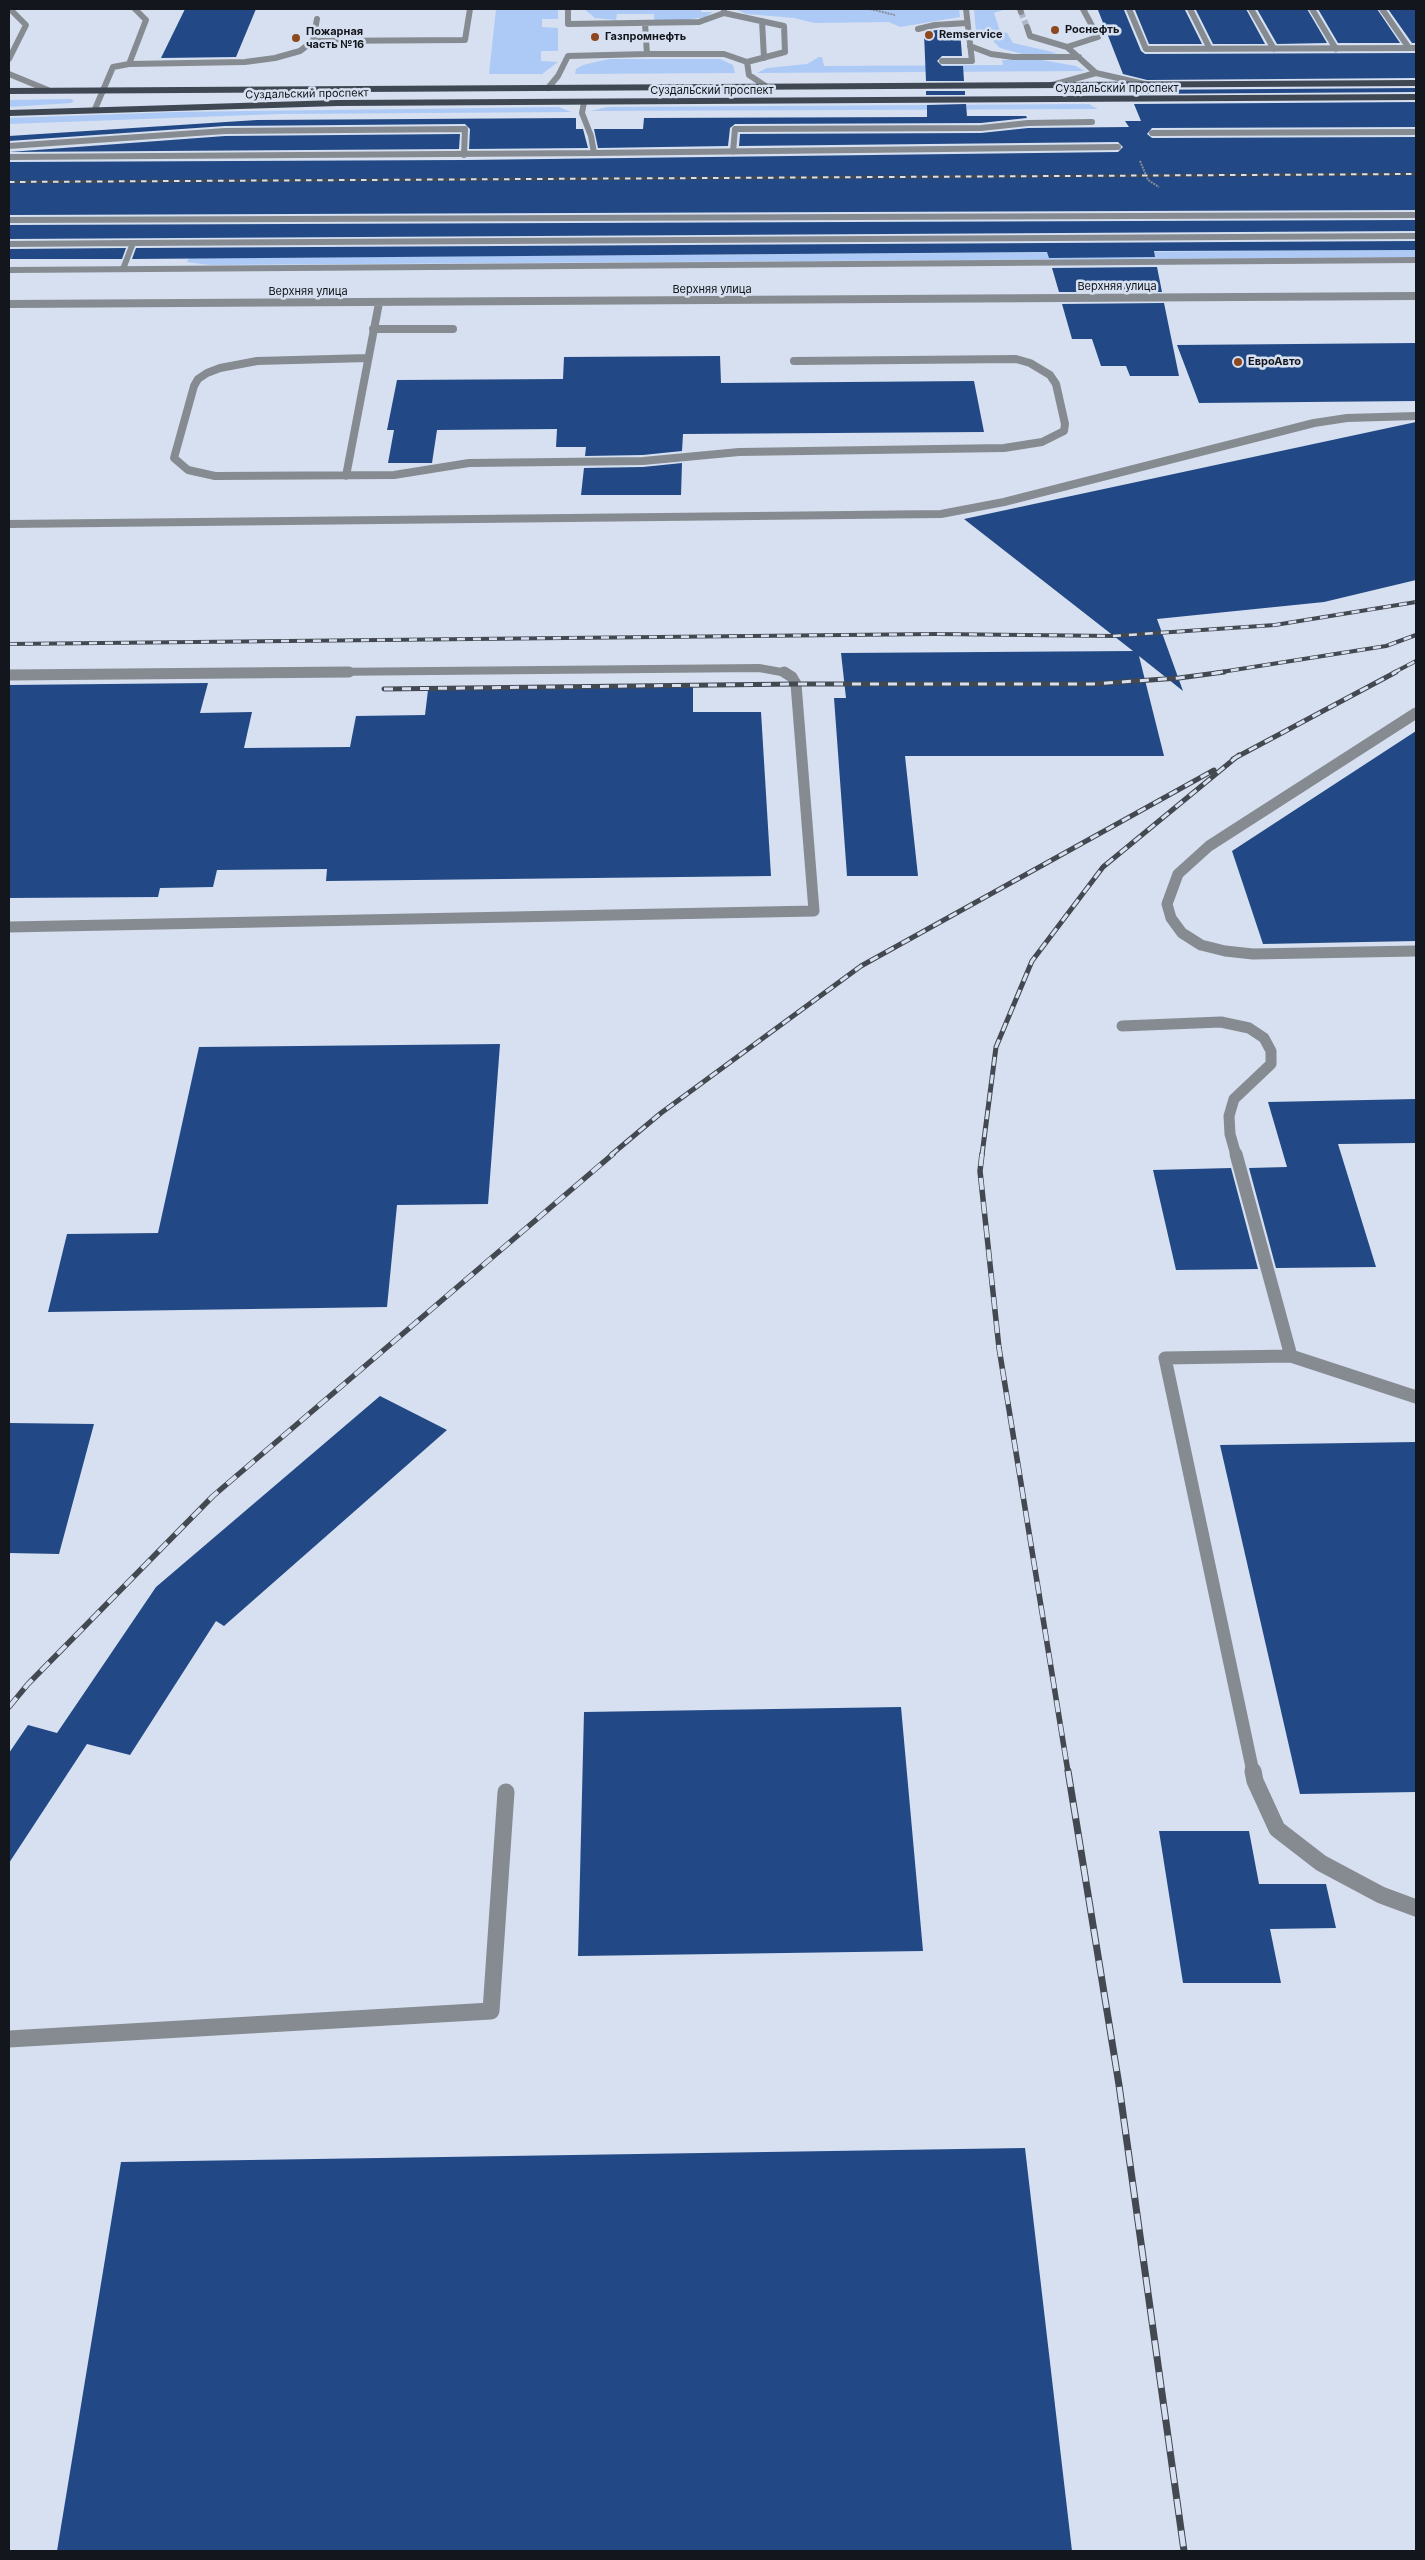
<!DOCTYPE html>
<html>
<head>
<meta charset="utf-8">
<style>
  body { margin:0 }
  #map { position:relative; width:1425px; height:2560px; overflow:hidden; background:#d6e0f0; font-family:Inter,sans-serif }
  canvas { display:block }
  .frame { position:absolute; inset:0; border:10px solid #13161c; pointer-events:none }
</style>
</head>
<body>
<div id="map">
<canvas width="1425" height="2560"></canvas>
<div class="frame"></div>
</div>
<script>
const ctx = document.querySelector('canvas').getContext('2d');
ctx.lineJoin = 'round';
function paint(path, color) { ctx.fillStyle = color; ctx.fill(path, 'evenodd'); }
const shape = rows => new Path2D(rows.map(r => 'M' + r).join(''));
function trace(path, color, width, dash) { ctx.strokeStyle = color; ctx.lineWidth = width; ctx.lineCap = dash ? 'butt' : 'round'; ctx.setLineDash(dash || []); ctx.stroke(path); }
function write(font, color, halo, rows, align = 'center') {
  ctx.font = font + ' Inter,sans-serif'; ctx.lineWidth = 5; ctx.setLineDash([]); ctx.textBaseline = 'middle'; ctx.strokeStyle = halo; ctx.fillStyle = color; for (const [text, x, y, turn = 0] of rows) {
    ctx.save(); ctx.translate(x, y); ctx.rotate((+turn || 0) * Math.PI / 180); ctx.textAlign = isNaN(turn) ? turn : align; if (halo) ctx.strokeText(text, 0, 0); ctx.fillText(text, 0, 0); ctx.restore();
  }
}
const green = shape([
  [496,9,558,9,558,19,542,19,542,27,558,28,558,51,541,51,541,61,558,62,542,74,489,74],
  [584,9,701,9,701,12,713,12,705,17,686,20,654,20,654,14,617,14,616,20,595,18],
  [735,9,959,9,960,17,900,27,889,22,814,23,794,18,746,14],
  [974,9,1006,9,994,13,1000,31,1007,33,1013,43,1057,53,1045,55,1022,54,1000,48,994,42,991,34,976,33],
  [819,57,822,57,824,66,1003,65,1002,60,1042,60,1076,66,1084,71,757,73,767,68,807,64],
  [609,59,720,59,733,65,735,73,575,74,576,69,583,65],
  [71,99,74,101,71,103,9,107,9,100],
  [1089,104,1098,109,591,111,607,107],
  [559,107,571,112,279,114,9,124,9,118,176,112],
  [1416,250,1416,257,209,265,187,262,189,258]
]);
const building = shape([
  [185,9,256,9,236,57,161,58],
  [1206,9,1246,9,1265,44,1213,44,1196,10],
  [1257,9,1307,9,1327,43,1277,44],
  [1318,9,1377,9,1400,43,1338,43],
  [1388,9,1416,9,1416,43,1412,43],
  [1098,10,1124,10,1141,51,1145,54,1416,53,1416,78,1147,80,1123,74],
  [1135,10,1185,10,1202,44,1149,44],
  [936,30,960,30,962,56,942,56,937,61,942,66,963,66,964,81,926,81,924,33],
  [1416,88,1416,92,1130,94,1129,90],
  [926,91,965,91,965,95,926,95],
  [1416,102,1416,127,1152,128,1147,134,1152,138,1416,137,1416,210,9,215,9,162,464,160,1118,152,1123,147,1118,142,739,146,740,134,981,133,1028,128,1129,127,1125,121,1141,121,1134,104],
  [966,104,967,116,1026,116,1027,118,981,123,735,124,730,128,728,146,598,148,594,129,643,129,644,118,927,117,927,105],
  [576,118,576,129,583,129,588,148,469,149,470,129,465,124,225,126,9,141,9,136,257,120],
  [460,134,459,149,9,152,225,136],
  [1416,220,1416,231,9,239,9,225],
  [1416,241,1416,250,1154,251,1155,257,1049,258,1047,252,132,259,136,248],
  [126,248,122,259,9,259,9,249],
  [1157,267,1162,292,1059,292,1052,268],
  [1164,303,1179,376,1130,376,1126,366,1101,366,1092,339,1072,339,1062,304],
  [1416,343,1416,401,1199,403,1177,345],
  [720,356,721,383,974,381,984,432,683,434,682,451,643,455,585,456,586,447,556,447,557,429,437,430,432,463,388,463,394,430,387,430,397,380,563,379,564,357],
  [1416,422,1416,580,1324,602,1157,619,1183,691,1139,656,1164,756,905,756,918,876,847,876,834,698,846,698,841,653,1133,651,964,519],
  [682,463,681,495,581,495,584,468,643,467],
  [208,683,200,713,252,712,244,748,350,747,356,716,425,715,428,690,693,687,693,712,761,712,771,876,326,881,327,869,217,870,213,887,160,888,158,897,9,898,9,685],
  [1416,731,1416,941,1263,944,1232,851],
  [500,1044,488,1204,397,1205,387,1307,48,1312,67,1234,158,1233,199,1047],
  [1416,1099,1416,1143,1338,1144,1376,1267,1276,1268,1249,1168,1287,1167,1268,1102],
  [1231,1168,1258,1269,1176,1270,1153,1170],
  [380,1396,447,1430,224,1626,216,1621,130,1755,87,1744,9,1863,9,1753,28,1725,57,1733,156,1587],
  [9,1423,94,1424,59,1554,9,1553],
  [1416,1442,1416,1792,1300,1794,1220,1445],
  [901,1707,923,1951,578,1956,584,1712],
  [1159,1831,1249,1831,1259,1884,1326,1884,1336,1928,1270,1929,1281,1983,1183,1983],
  [1025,2148,1072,2551,57,2551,121,2162]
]);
const minorTunnel = shape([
  [1021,12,1027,27]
]);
const path = shape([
  [870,9,895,15],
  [1140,161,1148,180,1159,187]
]);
const minorFar4 = shape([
  [135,9,146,20,129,64,245,62,275,58,300,51,313,41,317,19],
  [568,9,568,24,699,22,724,13,724,9],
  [1020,9,1021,12],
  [1129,9,1146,49,1416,48],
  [1190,9,1210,49],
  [1251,9,1274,49],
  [1312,9,1336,49],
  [1382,9,1409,48],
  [724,13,784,26,785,52,747,62],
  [762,21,764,58],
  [645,23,647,54],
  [1027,27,1030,36,1067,47,1096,73],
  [918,29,935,25,967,23],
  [313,41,465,40,470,9],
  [970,46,991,54,1013,57,1079,57],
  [1067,47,1098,37,1083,9],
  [9,59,26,25,10,9],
  [942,61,972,61,966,9],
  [9,74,48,90],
  [1052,85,1096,73,1149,85],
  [548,88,558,76,568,56,647,54,724,54,747,62,749,75,767,87],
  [584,102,582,113,591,136,594,153,1118,147],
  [95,109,113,67,129,64],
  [1152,133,1416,132],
  [9,146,225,131,465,129,464,155],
  [733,152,735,129,981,128,1028,123,1092,122],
  [9,157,594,153],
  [9,220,1416,215],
  [9,244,133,243],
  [123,269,133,243,1416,236],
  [9,270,1416,260]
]);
const minorFar3 = shape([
  [9,304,1416,296],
  [373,329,453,329],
  [368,358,257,361,220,368,207,373,198,379,194,386,174,458,188,470,215,476,394,475,469,463,643,461,739,452,1004,448,1042,442,1064,431,1065,424,1056,384,1050,375,1030,363,1016,359,794,361],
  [346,476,379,303],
  [9,524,941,514,1004,502,1314,423,1347,418,1416,416],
  [216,673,759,668,787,673]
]);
const minorFar2 = shape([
  [9,675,349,672],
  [1416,713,1209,846,1178,874,1167,904,1171,918,1182,933,1201,945,1225,951,1253,954,1416,951],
  [9,927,814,911,796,684,792,677,784,672],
  [1122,1026,1221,1022,1249,1028,1264,1038,1271,1051,1271,1064,1234,1099,1229,1116,1230,1134,1236,1155]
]);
const minorFar1 = shape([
  [1236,1154,1291,1356,1165,1358,1253,1772],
  [1291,1356,1416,1397]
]);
const minor = shape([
  [1253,1771,1255,1781,1277,1829,1321,1863,1381,1895,1416,1908],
  [9,2039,491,2011,506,1792]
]);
const major = shape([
  [9,91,1416,83],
  [9,113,338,103,1416,97]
]);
const railFar4 = shape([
  [9,182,1416,174]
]);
const railFar3 = shape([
  [9,644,936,634,1113,636,1275,625,1416,602],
  [1215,673,1386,646,1416,635],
  [1393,673,1416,661]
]);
const railFar2 = shape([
  [384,689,796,684,1093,684,1179,678,1224,672],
  [1233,759,1396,672],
  [611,1155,661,1113,861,966,1214,770],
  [982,1155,996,1047,1032,961,1103,867,1239,755]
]);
const railFar1 = shape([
  [982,1154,980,1171,999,1348,1068,1772],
  [9,1707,28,1684,213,1496,613,1154]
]);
const rail = shape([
  [1068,1771,1119,2085,1184,2551]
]);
const markers = [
  [1055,30,5,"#8e481f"],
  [929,35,5,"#8e481f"],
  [595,37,5,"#8e481f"],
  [296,38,5,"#8e481f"],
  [1238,362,5,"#8e481f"]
];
const farPoinames = [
  ["Роснефть",1065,30],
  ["Пожарная",306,32],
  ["часть №16",306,45],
  ["Remservice",939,35],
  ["Газпромнефть",605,37],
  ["ЕвроАвто",1248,362]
];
const farStreetnames = [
  ["Суздальский проспект",1117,89],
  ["Суздальский проспект",712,91],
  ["Суздальский проспект",307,94,-1],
  ["Верхняя улица",1117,287],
  ["Верхняя улица",712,290],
  ["Верхняя улица",308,292]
];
paint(green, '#adcaf6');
paint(building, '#224985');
trace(minorTunnel, '#afb8c6', 6, [6, 3]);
trace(path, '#868e9a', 2, [2, 1]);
trace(minorFar4, '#868b91', 6);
trace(minorFar3, '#868b91', 8);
trace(minorFar2, '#868b91', 11);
trace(minorFar1, '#868b91', 13);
trace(minor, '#868b91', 17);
trace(major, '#3f4752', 6);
trace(railFar4, '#434851', 3);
trace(railFar3, '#434851', 4);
trace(railFar2, '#434851', 5);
trace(railFar1, '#434851', 5.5);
trace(rail, '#434851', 7);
trace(railFar4, '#d6e0f0', 2, [5.5]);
trace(railFar3, '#d6e0f0', 2.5, [8]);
trace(railFar2, '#d6e0f0', 3, [9]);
trace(railFar1, '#d6e0f0', 4, [12]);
trace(rail, '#d6e0f0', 5, [16]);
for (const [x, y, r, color] of markers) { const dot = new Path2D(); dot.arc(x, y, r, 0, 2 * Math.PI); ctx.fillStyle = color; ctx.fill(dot); trace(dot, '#d6e0f0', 2); }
write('bold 11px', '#13161c', '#d6e0f0', farPoinames, 'left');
write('11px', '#13161c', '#d6e0f0', farStreetnames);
</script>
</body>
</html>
